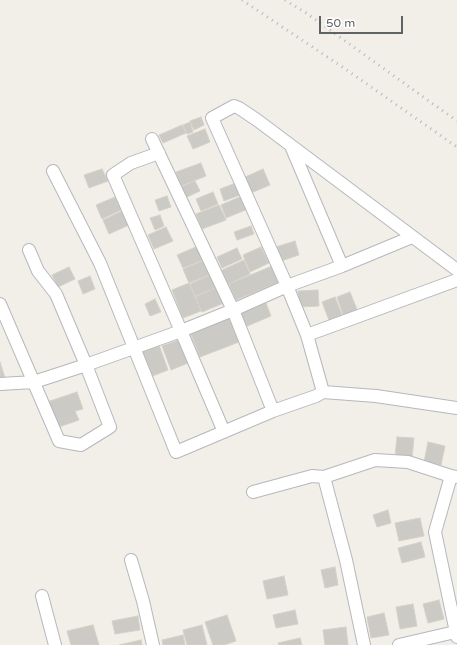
<!DOCTYPE html>
<html>
<head>
<meta charset="utf-8">
<style>
  body { margin:0 }
  #map { position:relative; width:457px; height:645px; overflow:hidden; background:#f1efe8; font-family:"Varela Round",sans-serif }
  canvas { display:block }
  .scale { position:absolute; left:319px; top:16px; width:84px; height:18px; box-sizing:border-box; border:2px solid #5f6368; border-top:0; padding-left:5px; font-size:12px; line-height:14px; white-space:nowrap; color:#5f6368; -webkit-text-stroke:3px #fff; paint-order:stroke }
</style>
</head>
<body>
<div id="map">
<canvas width="457" height="645"></canvas>
<div class="scale">50 m</div>
</div>
<script>
const ctx = document.querySelector('canvas').getContext('2d');
ctx.lineJoin = 'round';
function paint(path, color) { ctx.fillStyle = color; ctx.fill(path, 'evenodd'); }
const shape = rows => new Path2D(rows.map(r => 'M' + r).join(''));
function trace(path, color, width, dash) { ctx.strokeStyle = color; ctx.lineWidth = width; ctx.lineCap = dash ? 'butt' : 'round'; ctx.setLineDash(dash || []); ctx.stroke(path); }
const building = shape([
  [201,117,204,125,194,130,190,121,201,117],
  [190,122,193,132,187,134,183,125,190,122],
  [182,125,186,133,163,143,159,135,182,125],
  [205,129,210,142,193,149,187,136,205,129],
  [201,163,206,176,181,186,176,172,201,163],
  [102,169,108,181,89,188,84,175,102,169],
  [263,169,270,185,251,193,243,178,263,169],
  [195,181,200,191,185,198,181,187,195,181],
  [236,183,240,195,224,201,220,189,236,183],
  [213,192,218,204,201,211,196,199,213,192],
  [167,196,171,207,159,211,155,200,167,196],
  [242,196,248,209,226,218,221,205,242,196],
  [115,197,121,210,102,219,96,205,115,197],
  [219,205,226,220,202,229,196,214,219,205],
  [122,211,129,225,109,234,103,220,122,211],
  [160,215,164,226,155,230,150,218,160,215],
  [251,226,254,234,237,240,234,232,251,226],
  [166,227,173,241,154,249,148,235,166,227],
  [295,241,299,255,281,261,276,247,295,241],
  [198,246,203,260,183,268,177,255,198,246],
  [261,247,269,263,250,272,243,255,261,247],
  [237,248,242,259,222,268,217,257,237,248],
  [205,260,211,274,189,283,183,269,205,260],
  [244,260,250,274,228,284,222,270,244,260],
  [272,266,279,282,236,300,229,284,272,266],
  [69,267,75,279,58,287,52,275,69,267],
  [212,274,218,287,195,296,190,284,212,274],
  [90,276,95,289,83,294,78,281,90,276],
  [189,283,201,311,183,318,172,290,189,283],
  [217,287,224,303,202,312,195,297,217,287],
  [318,290,319,306,299,307,298,291,318,290],
  [350,292,358,312,344,317,337,297,350,292],
  [335,297,343,317,330,323,322,302,335,297],
  [155,299,161,312,150,316,145,304,155,299],
  [266,303,271,316,245,327,239,314,266,303],
  [229,317,239,342,200,357,190,332,229,317],
  [179,340,188,363,171,370,162,346,179,340],
  [159,345,168,370,150,377,141,352,159,345],
  [0,362,5,378,0,378,0,362],
  [77,392,83,409,75,411,79,420,56,428,47,402,77,392],
  [397,437,414,438,412,458,395,457,397,437],
  [428,442,445,446,441,465,424,462,428,442],
  [388,510,391,523,377,527,373,515,388,510],
  [420,518,424,536,399,541,395,523,420,518],
  [421,542,425,557,402,563,398,548,421,542],
  [335,567,338,585,325,588,321,570,335,567],
  [284,576,288,595,267,599,263,581,284,576],
  [439,600,444,619,428,623,423,604,439,600],
  [413,604,417,626,400,629,396,607,413,604],
  [295,610,298,624,276,628,273,615,295,610],
  [384,613,389,635,371,638,367,617,384,613],
  [227,615,236,641,224,645,213,645,205,622,227,615],
  [138,616,140,630,115,634,112,621,138,616],
  [93,625,99,645,71,645,67,631,93,625],
  [202,625,207,645,187,645,183,630,202,625],
  [346,627,348,645,325,645,323,630,346,627],
  [183,635,185,645,163,645,162,640,183,635],
  [300,638,302,645,279,645,278,643,300,638],
  [141,640,142,645,119,645,141,640]
]);
const minor = shape([
  [152,139,233,310,287,286,342,266,412,237],
  [291,146,342,266],
  [53,171,100,263,176,452,273,411,316,396,323,392,307,335,287,286,212,118,234,106,239,108,257,120,457,270],
  [0,304,59,441,81,445,110,427,86,365,56,294,38,271,29,250],
  [307,335,457,280],
  [0,384,34,382,86,365,181,331,113,175,131,163,159,153],
  [323,392,376,396,457,408],
  [224,432,181,331,233,310,273,411],
  [451,476,435,532,457,637],
  [324,477,346,560,364,645],
  [253,492,312,476,324,477,375,460,408,462,451,476,457,477],
  [131,560,143,601,153,645],
  [42,596,55,645],
  [399,645,455,632]
]);
const rail = shape([
  [242,0,341,66,457,147],
  [285,0,306,13,457,121]
]);
paint(building, '#cccac5');
trace(building, '#d6d1c6', 1);
trace(minor, '#b5b8bc', 14);
trace(minor, '#fff', 12);
trace(rail, '#b6b7b8', 3, [1, 5]);
</script>
</body>
</html>
